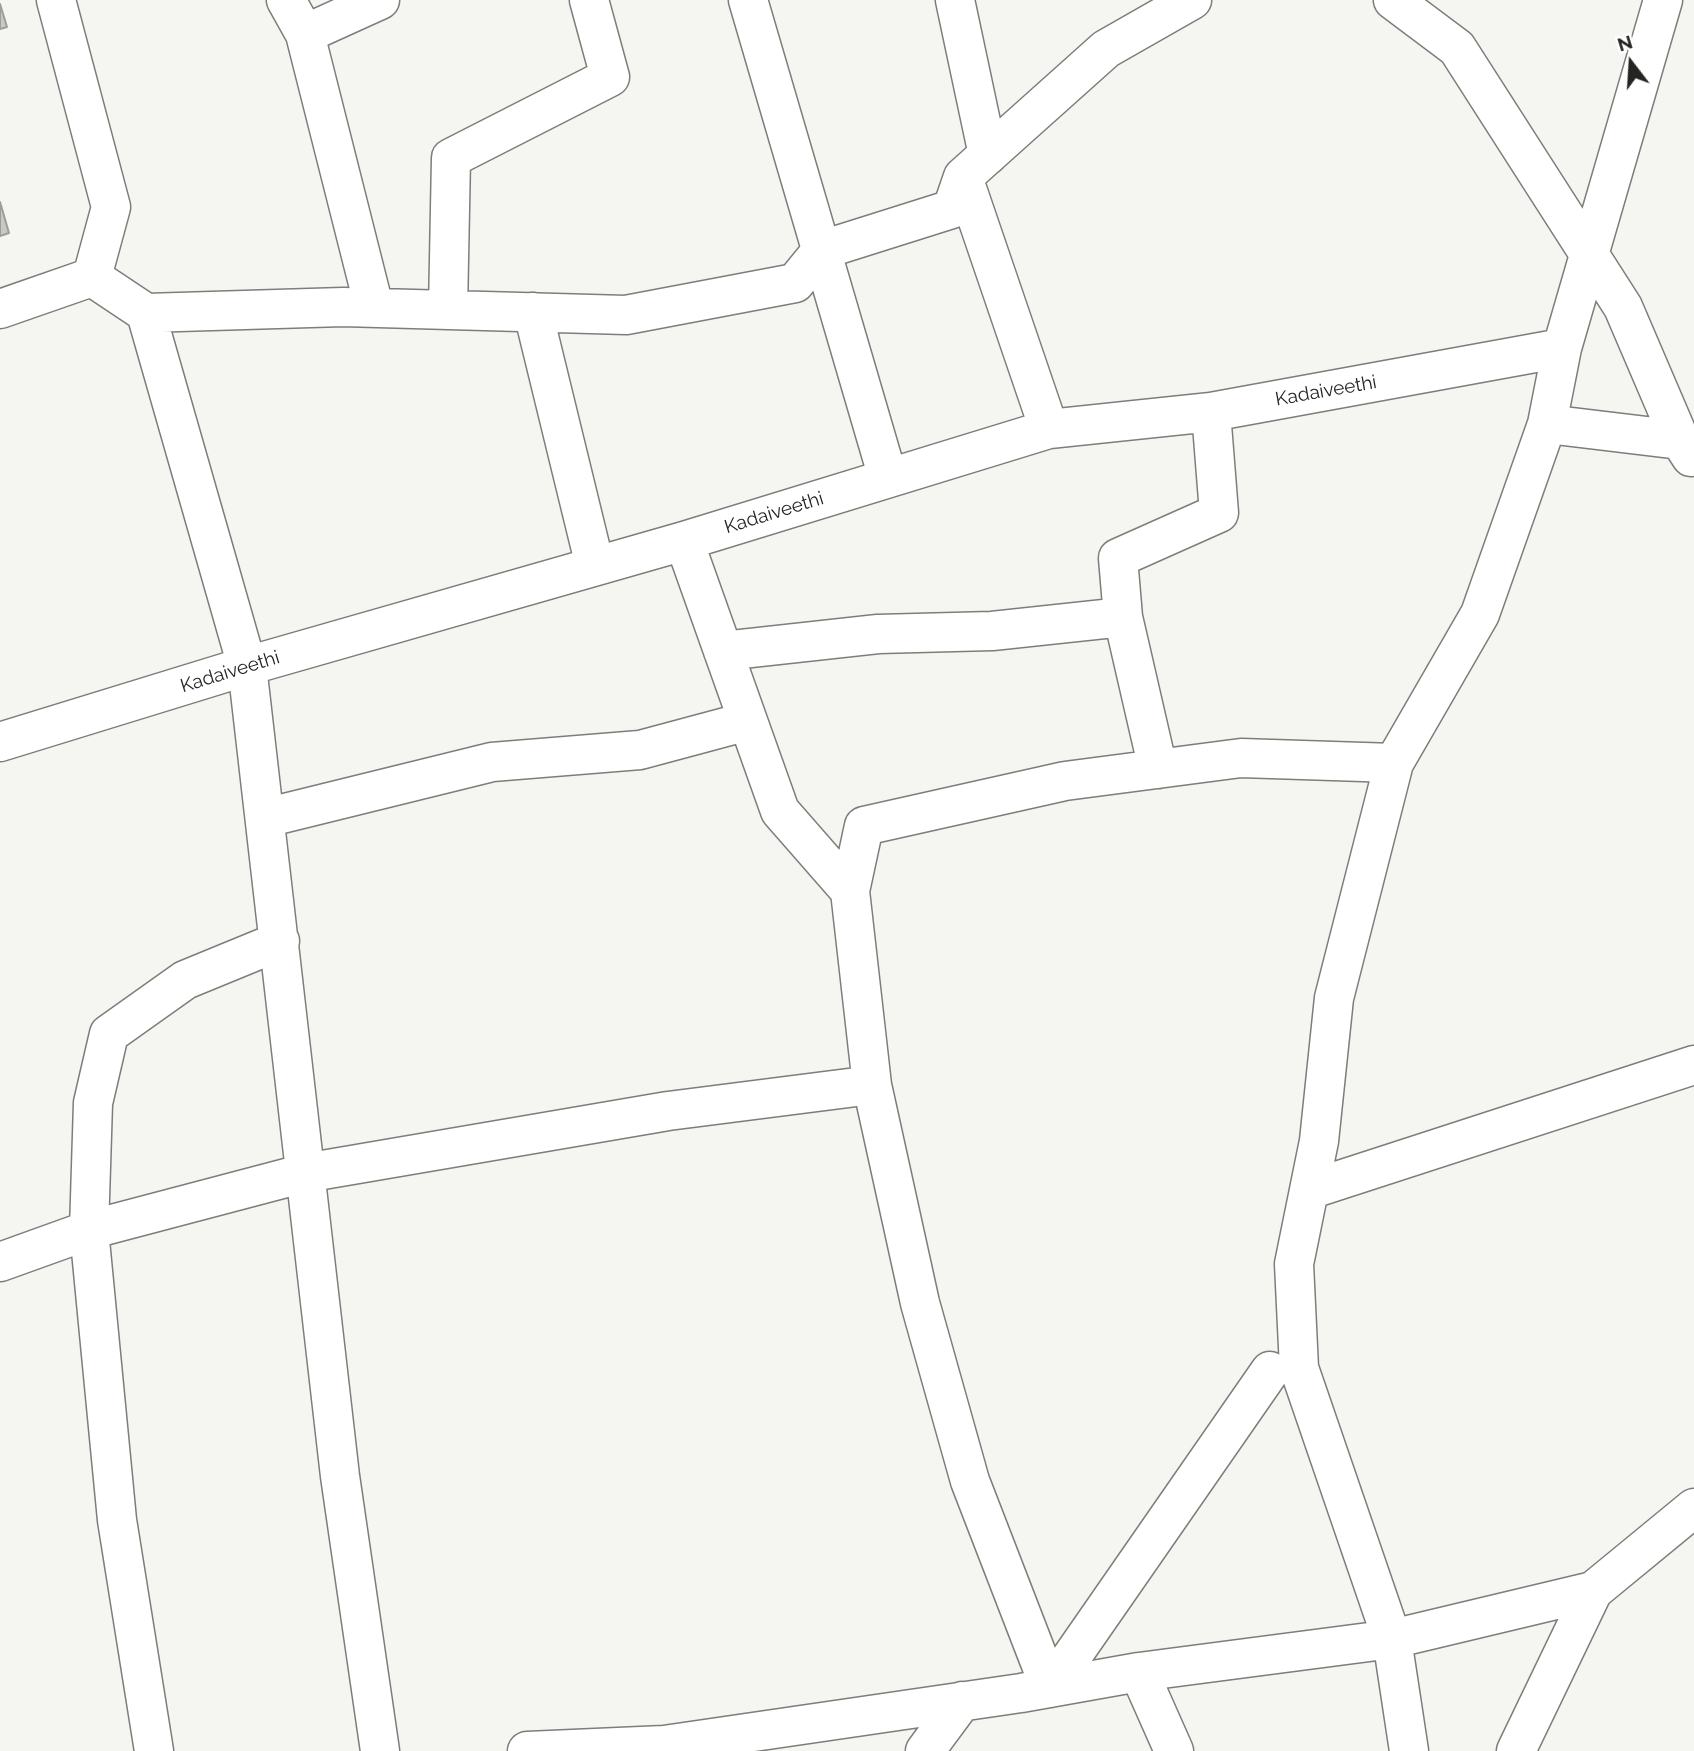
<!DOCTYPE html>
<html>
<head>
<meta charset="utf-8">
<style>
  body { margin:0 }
  #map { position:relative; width:1694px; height:1751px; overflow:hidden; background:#f5f6f1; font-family:Raleway,sans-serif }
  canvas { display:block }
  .north { position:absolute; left:1596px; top:28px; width:70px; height:70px; -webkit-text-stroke:5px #fff; paint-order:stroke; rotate:343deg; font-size:19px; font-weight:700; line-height:28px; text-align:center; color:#242523 }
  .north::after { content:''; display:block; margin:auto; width:24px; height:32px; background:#242523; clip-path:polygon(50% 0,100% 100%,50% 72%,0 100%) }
</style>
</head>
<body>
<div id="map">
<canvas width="1694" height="1751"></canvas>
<div class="north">N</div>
</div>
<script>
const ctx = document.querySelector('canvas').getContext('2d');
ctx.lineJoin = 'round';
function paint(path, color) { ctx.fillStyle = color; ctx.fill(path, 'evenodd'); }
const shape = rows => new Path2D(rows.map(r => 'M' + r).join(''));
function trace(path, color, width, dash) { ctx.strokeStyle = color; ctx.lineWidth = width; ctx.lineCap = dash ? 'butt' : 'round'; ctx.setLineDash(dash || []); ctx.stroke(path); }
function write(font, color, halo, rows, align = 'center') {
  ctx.font = font + ' Raleway,sans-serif'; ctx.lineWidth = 5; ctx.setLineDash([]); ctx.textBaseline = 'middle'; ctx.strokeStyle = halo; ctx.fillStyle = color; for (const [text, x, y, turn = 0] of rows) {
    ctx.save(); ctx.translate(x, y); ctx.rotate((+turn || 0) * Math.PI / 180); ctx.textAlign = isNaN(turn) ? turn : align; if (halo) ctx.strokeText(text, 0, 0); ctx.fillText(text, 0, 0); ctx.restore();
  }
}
const building = shape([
  [0,4,7,27,0,29,0,4],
  [0,202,9,233,0,236,0,202]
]);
const minor = shape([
  [286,0,305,34,374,307],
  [748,0,888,478],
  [955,0,988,155],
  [1393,0,1457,48,1623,307,1680,440],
  [305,34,380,0],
  [963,177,1049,429],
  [92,277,146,313,247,666,340,1476,380,1751],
  [0,309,92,277,111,207,56,0],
  [448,310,451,158,610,77,589,0],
  [533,312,595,566],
  [146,313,343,307,626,315,795,283,822,250,952,209,963,177,1106,49,1192,0],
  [1547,424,1680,440,1691,457],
  [684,541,780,811,850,891,872,1085,920,1303,970,1481,1050,1688],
  [723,651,878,634,992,631,1123,617],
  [0,742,247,666,684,541,1049,429,1211,412,1562,348],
  [1158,769,1123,617,1118,558,1219,513,1211,412],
  [265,818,492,762,640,750,748,721],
  [850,891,864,826,1065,781,1241,758,1394,763],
  [1309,1190,1694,1065],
  [0,1262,89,1230,305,1173,668,1111,872,1085],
  [1139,1672,1174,1751],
  [1050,1688,1270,1371],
  [154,1751,117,1520,89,1230,93,1103,109,1034,185,980,280,941],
  [527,1751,664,1745,1021,1693,1139,1672,1392,1639,1593,1591],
  [925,1751,962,1701],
  [1409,1751,1392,1639,1299,1368,1294,1264,1319,1141,1334,998,1394,763,1480,614,1547,424,1562,348,1663,0],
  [1516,1751,1593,1591,1694,1508]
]);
const streetNames = [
  ["Kadaiveethi",1326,391,-10],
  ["Kadaiveethi",774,513,-17],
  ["Kadaiveethi",230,672,-17]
];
paint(building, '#c8c9c4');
trace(building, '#9d9e99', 2);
trace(minor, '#7d7e79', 41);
trace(minor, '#fff', 38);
write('19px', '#242523', '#fff', streetNames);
</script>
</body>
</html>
